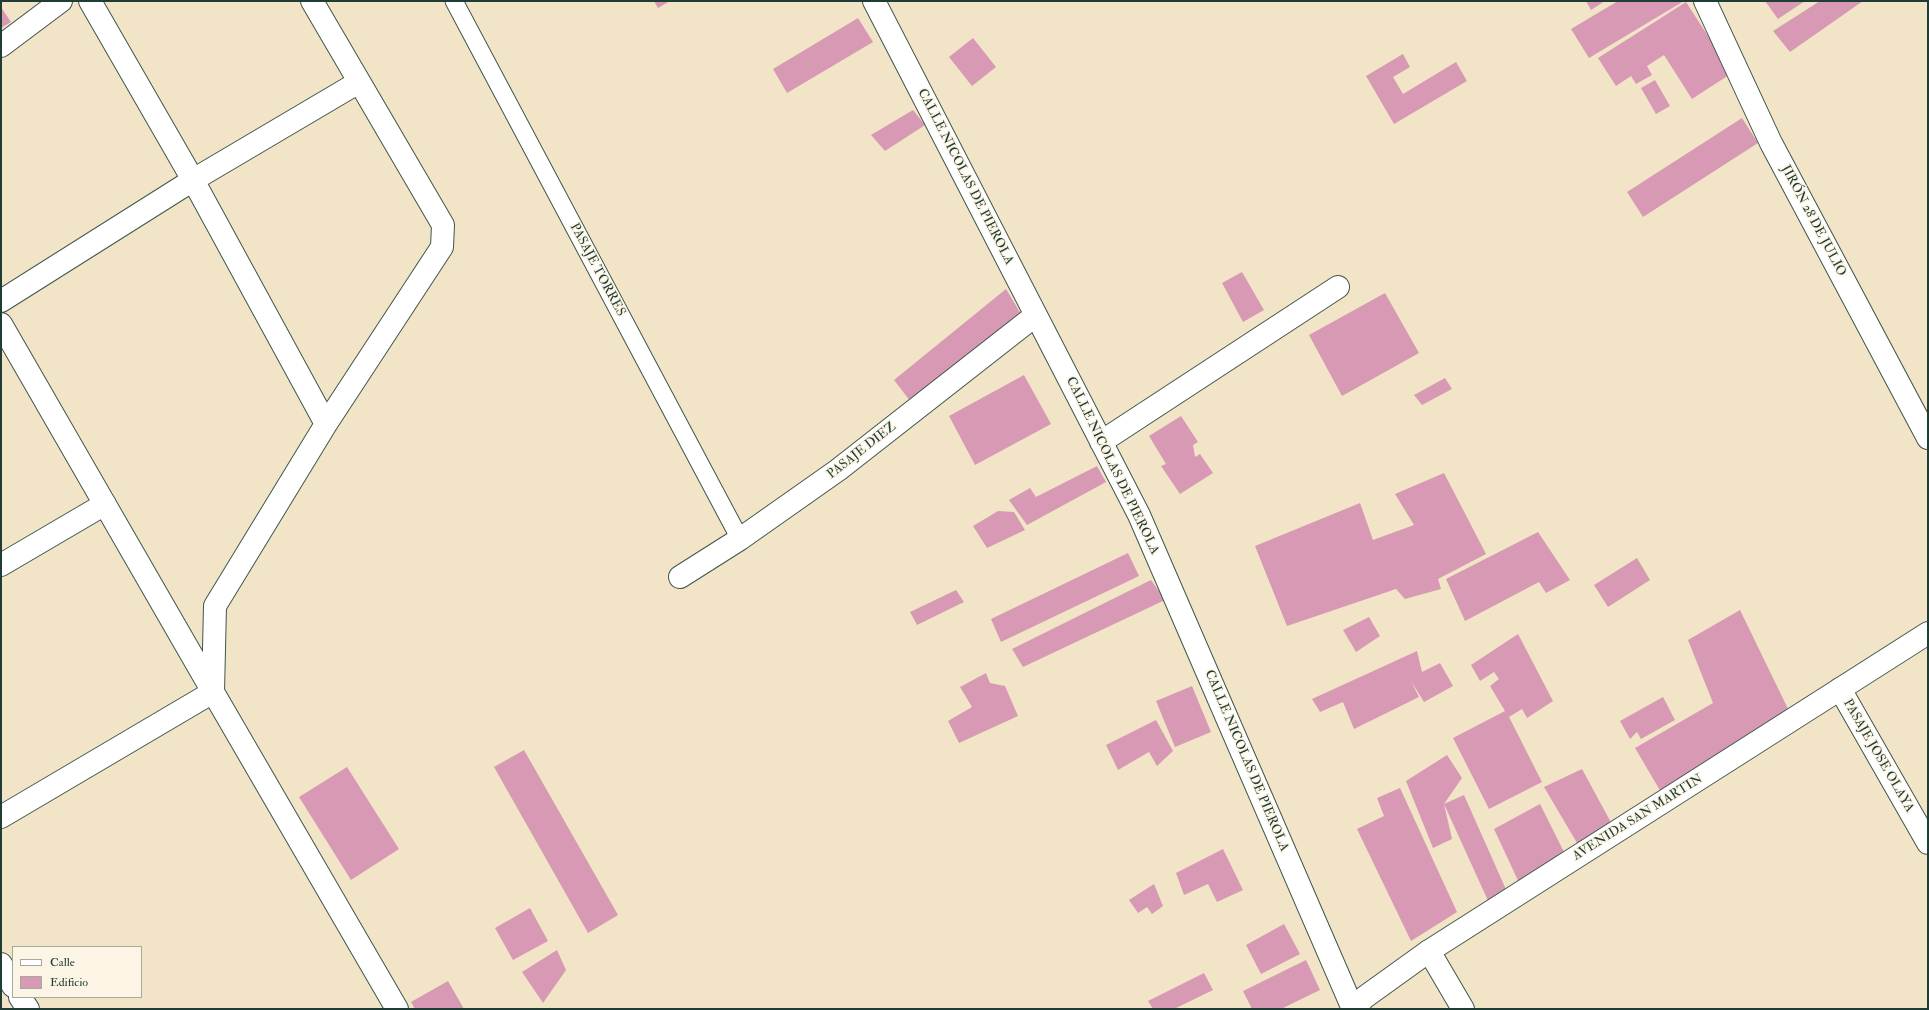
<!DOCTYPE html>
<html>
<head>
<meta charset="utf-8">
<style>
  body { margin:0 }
  #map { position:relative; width:1929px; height:1010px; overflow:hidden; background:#f2e4c7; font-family:"IM FELL Double Pica",serif }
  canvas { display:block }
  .frame { position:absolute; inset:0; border:2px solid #1f3d34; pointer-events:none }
  .legend { position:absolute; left:12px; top:946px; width:130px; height:52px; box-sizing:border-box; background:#fcf5e5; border:1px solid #a4ab9e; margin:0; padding:5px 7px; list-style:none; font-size:12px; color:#1f3d34 }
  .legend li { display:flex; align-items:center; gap:8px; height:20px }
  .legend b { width:20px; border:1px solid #a4ab9e }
</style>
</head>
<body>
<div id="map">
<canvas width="1929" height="1010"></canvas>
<div class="frame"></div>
<ul class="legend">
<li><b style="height:5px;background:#fff"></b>Calle</li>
<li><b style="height:11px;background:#d799b4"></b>Edificio</li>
</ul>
</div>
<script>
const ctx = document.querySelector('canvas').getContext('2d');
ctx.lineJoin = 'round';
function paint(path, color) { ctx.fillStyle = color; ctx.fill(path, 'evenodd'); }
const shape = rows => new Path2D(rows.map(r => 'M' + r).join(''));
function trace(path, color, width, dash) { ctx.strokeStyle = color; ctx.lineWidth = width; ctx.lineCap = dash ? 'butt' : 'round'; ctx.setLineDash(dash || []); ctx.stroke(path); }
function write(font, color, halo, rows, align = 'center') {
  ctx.font = font + ' "IM FELL Double Pica",serif'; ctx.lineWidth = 3; ctx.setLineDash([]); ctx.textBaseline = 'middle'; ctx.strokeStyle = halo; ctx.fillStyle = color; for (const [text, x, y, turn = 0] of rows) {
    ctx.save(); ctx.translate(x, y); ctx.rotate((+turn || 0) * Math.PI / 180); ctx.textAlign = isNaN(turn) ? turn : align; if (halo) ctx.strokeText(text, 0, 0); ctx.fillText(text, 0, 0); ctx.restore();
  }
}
const building = shape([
  [654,1,670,1,658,8],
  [1586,1,1605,1,1591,10],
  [1618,1,1684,1,1589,58,1571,29],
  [1765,1,1805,1,1778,19],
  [1820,1,1863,1,1790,52,1773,31],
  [1686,2,1732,73,1692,99,1664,55,1647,66,1652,75,1636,84,1631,76,1616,86,1598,58],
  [1,7,11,22,1,28],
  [858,18,873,42,787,93,773,69],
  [973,38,996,67,972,86,949,57],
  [1403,54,1410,67,1393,77,1403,94,1456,62,1467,81,1394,124,1366,76],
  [1655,80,1670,106,1656,114,1641,88],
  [913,110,925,125,885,151,871,135],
  [1742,118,1758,143,1643,217,1627,192],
  [1242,272,1264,310,1243,322,1222,283],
  [1006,289,1021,314,914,406,894,380],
  [1385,293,1419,353,1342,396,1309,335],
  [1024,375,1051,424,975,465,949,416],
  [1445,378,1452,389,1422,405,1414,395],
  [1181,416,1198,442,1193,445,1195,457,1200,454,1213,473,1180,494,1161,466,1166,464,1149,436],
  [1097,466,1106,482,1027,525,1009,500,1030,488,1036,497],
  [1444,473,1486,554,1438,579,1441,589,1405,599,1396,589,1287,626,1255,546,1360,503,1373,540,1414,525,1395,494],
  [998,511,1014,512,1025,530,987,548,973,526],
  [1538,532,1570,580,1546,593,1539,582,1465,621,1446,579],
  [1128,553,1139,576,1001,642,991,619],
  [1637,558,1650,580,1608,607,1594,585],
  [1151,580,1165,600,1023,667,1012,649],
  [956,590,964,602,917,625,910,612],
  [1740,610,1791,715,1661,792,1635,748,1713,703,1688,640],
  [1369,617,1380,636,1356,652,1343,630],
  [1518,634,1553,701,1527,718,1522,709,1509,717,1542,782,1489,809,1453,738,1505,711,1490,686,1499,679,1494,672,1480,681,1471,665],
  [1417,651,1422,672,1440,663,1453,686,1424,702,1411,681,1419,697,1354,729,1343,702,1320,712,1312,699],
  [986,673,990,683,1005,686,1018,716,959,743,948,721,972,707,960,687],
  [1192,686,1211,732,1175,747,1156,701],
  [1663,697,1675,720,1641,739,1637,732,1630,739,1620,721],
  [1156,720,1173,751,1157,766,1149,752,1118,770,1106,745],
  [524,750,618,915,588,933,494,767],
  [1447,755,1462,778,1444,804,1464,795,1508,894,1490,905,1444,804,1452,839,1433,848,1406,781],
  [347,767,399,849,351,880,299,797],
  [1582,769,1614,828,1580,848,1544,787],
  [1400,788,1457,912,1411,941,1357,829,1384,816,1377,798],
  [1540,804,1568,860,1521,887,1494,829],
  [1223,849,1243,890,1217,902,1208,884,1184,895,1176,873],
  [1154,884,1163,906,1152,914,1147,907,1138,913,1129,900],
  [530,908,548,941,513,960,495,928],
  [1284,924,1300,954,1261,974,1246,945],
  [557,950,566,970,543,1003,522,972],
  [1306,960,1320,990,1281,1009,1252,1009,1243,991],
  [1204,973,1213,990,1174,1009,1153,1009,1148,1001],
  [448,981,464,1009,415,1009,411,1002]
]);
const lane = shape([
  [454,1,740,539]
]);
const street = shape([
  [90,1,193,180,326,424],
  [312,1,443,225,442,247,326,424,215,606,213,692,397,1009],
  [874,1,1139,515,1353,1009],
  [1705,1,1771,143,1928,438],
  [1,46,61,1],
  [1,301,193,180,359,82],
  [1,324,213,692,1,817],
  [1101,442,1338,287],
  [1,565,105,504],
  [680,577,740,539,838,470,1036,315],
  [1840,689,1928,843],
  [1429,951,1463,1009],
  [1,964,13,986],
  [20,997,28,1009]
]);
const secondary = shape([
  [1353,1009,1365,997,1429,951,1928,633]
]);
const streetNames = [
  ["CALLE NICOLAS DE PIEROLA",965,177,63],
  ["JIRÓN 28 DE JULIO",1813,221,62],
  ["PASAJE TORRES",597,270,62],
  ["PASAJE DIEZ",862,451,-38],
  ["CALLE NICOLAS DE PIEROLA",1112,466,64],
  ["PASAJE JOSE OLAYA",1878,756,60],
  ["CALLE NICOLAS DE PIEROLA",1246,761,67],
  ["AVENIDA SAN MARTIN",1638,818,-32]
];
paint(building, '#d799b4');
trace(lane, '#3f564a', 19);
trace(street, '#3f564a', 24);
trace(secondary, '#3f564a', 24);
trace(lane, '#fff', 17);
trace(street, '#fff', 22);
trace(secondary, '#fff', 22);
write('13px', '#1f3d34', '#fcf5e5', streetNames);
</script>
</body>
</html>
